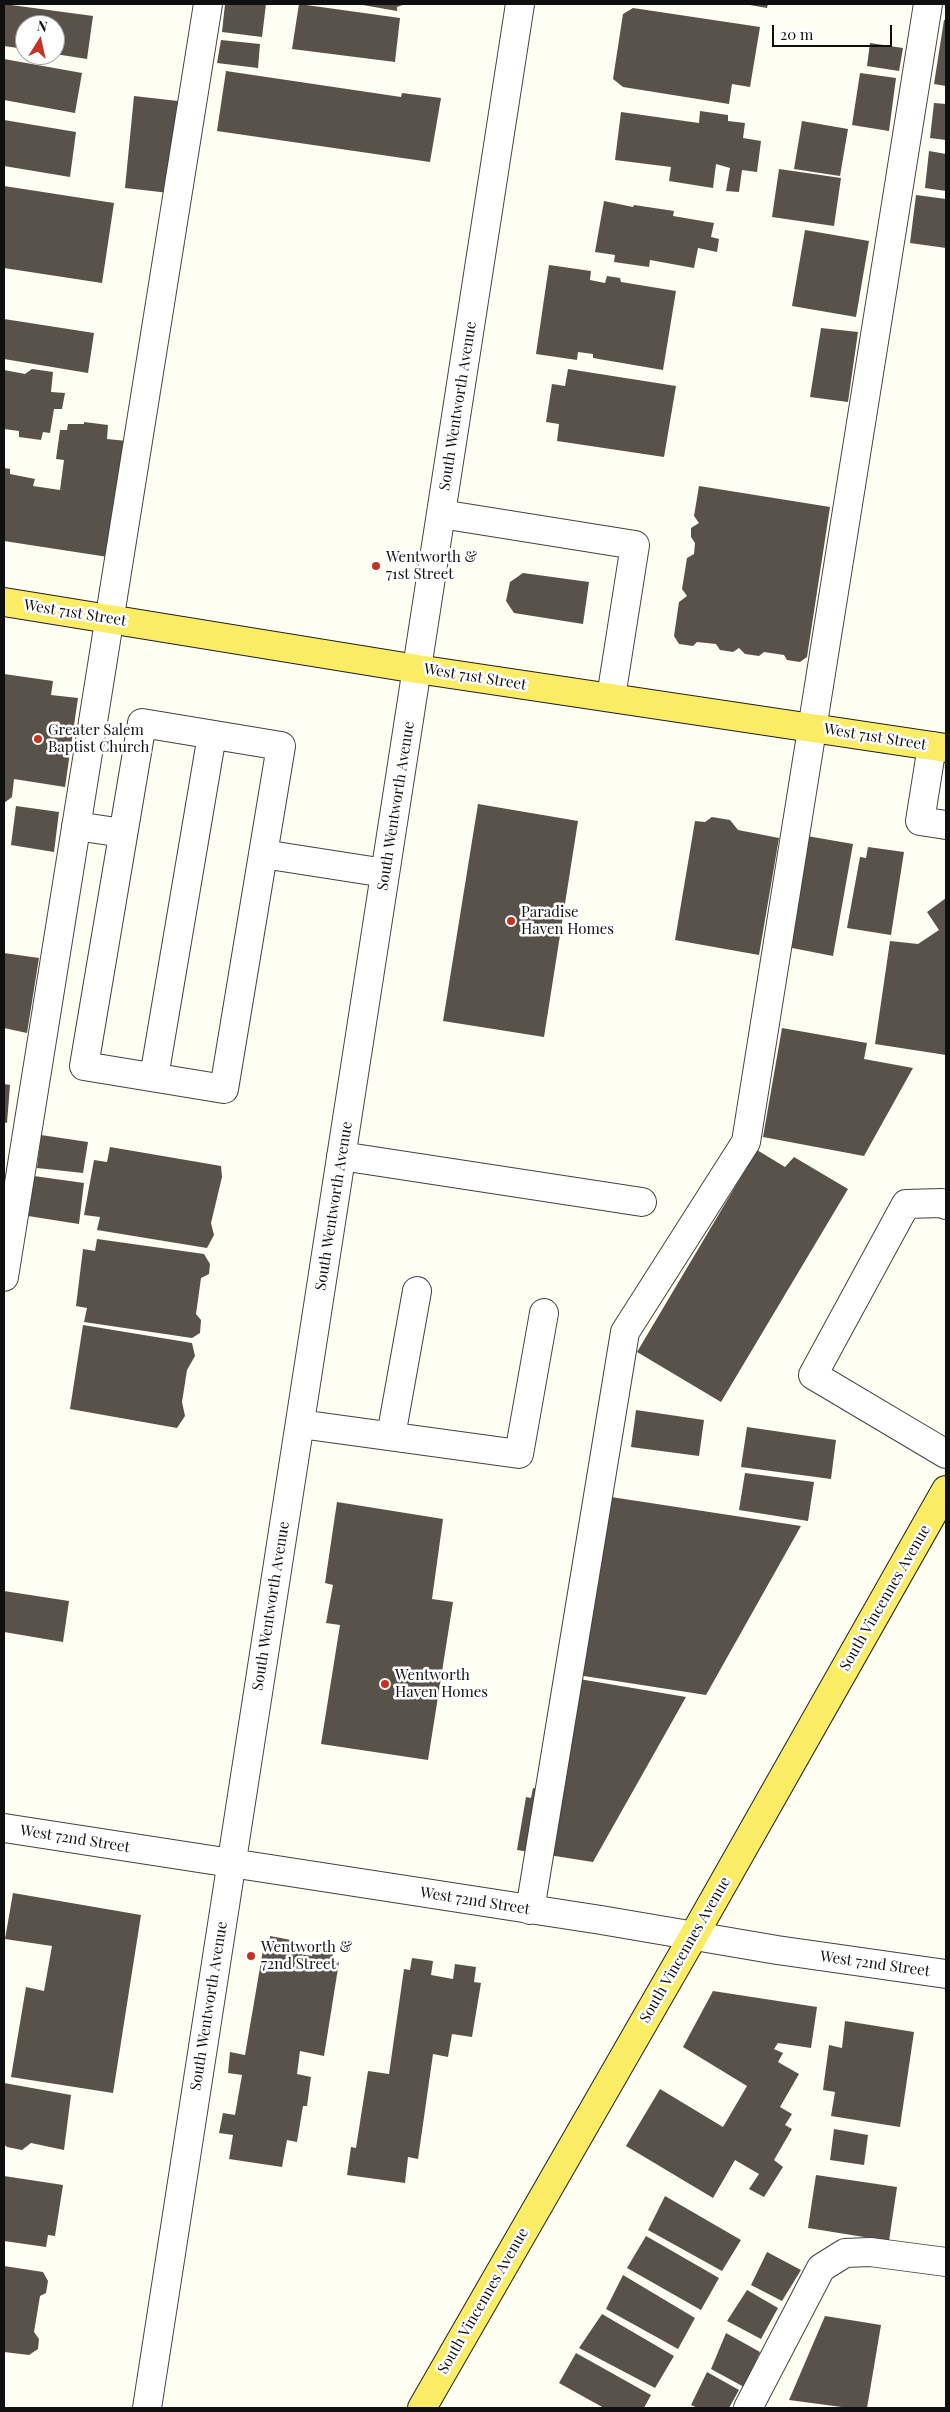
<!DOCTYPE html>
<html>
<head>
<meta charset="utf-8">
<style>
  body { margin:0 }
  #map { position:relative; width:950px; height:2412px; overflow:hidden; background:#fffef2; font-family:"Playfair Display",serif }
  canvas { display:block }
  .frame { position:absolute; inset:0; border:5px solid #0f0f0f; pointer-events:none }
  .north { position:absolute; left:15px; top:15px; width:50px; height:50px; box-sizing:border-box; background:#fff; border:1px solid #9f9f9f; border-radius:50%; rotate:10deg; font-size:14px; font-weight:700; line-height:20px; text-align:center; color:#0f0f0f }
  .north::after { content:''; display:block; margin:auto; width:18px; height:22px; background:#c33323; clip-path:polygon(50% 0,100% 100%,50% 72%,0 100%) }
  .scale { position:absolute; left:772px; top:25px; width:120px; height:22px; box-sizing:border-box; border:2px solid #0f0f0f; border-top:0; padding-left:6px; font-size:15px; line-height:18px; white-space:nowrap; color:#0f0f0f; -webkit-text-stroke:4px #fff; paint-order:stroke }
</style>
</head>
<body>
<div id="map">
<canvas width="950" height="2412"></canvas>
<div class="frame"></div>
<div class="north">N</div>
<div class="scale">20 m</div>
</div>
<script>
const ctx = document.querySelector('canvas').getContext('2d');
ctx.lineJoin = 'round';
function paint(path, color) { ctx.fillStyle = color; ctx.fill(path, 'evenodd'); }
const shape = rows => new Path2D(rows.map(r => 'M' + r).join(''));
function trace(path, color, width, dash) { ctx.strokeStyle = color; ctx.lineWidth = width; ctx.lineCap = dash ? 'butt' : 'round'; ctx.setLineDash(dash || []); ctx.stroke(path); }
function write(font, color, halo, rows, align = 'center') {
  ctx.font = font + ' "Playfair Display",serif'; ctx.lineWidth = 5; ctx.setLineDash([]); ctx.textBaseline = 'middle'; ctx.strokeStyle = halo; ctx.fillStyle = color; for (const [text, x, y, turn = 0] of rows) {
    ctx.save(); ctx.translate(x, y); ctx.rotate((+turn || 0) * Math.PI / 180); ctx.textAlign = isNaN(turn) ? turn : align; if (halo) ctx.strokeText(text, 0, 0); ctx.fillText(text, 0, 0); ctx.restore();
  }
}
const building = shape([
  [4,4,93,16,87,59,55,54,55,25,25,25,25,49,4,46],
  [225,4,266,4,262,37,222,32],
  [299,4,400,18,395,62,292,49],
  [357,4,405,4,397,7,397,11],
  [744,4,768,4,767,8],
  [633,8,760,27,750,87,732,84,729,104,623,87,613,79,623,14],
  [944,20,946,20,946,86,934,84],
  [221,40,260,44,258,68,217,63],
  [870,43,903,48,899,71,867,66],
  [4,59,82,73,75,113,4,100],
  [226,71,401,97,402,93,441,98,430,162,217,131],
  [860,73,896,78,889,131,852,125],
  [134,96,178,101,169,193,125,188],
  [934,103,946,104,946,140,930,138],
  [700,111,728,115,728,121,745,123,743,138,761,141,757,172,742,170,739,192,726,191,730,168,716,164,713,188,669,181,671,167,615,160,621,112,699,123],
  [4,120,76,132,70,177,4,166],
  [802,121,848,129,840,176,794,169],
  [929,151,946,154,946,191,925,188],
  [779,169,841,178,834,226,772,217],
  [4,186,114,203,102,283,4,268],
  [916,195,946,199,946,248,910,243],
  [604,201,633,207,634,205,674,211,673,216,714,223,711,237,719,239,717,252,698,248,694,268,650,260,649,267,614,262,615,255,595,252],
  [805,230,869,241,856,317,792,306],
  [549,265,591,271,590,280,605,283,607,276,620,278,621,282,676,291,663,370,593,358,593,354,578,352,577,360,536,354],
  [4,319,94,333,88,373,4,359],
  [821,328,858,332,848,402,810,397],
  [32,369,53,372,51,392,65,393,62,409,54,409,50,433,43,432,41,440,19,437,19,431,4,429,4,370,25,374],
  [568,369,676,386,664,457,557,441,559,424,546,422,552,384,565,386],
  [84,422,108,425,107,439,127,441,108,557,4,541,4,468,10,469,10,474,35,479,33,486,60,490,64,460,56,459,60,430,67,430,68,424,84,424],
  [699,486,830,507,807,657,800,662,787,660,784,655,764,652,759,656,745,654,739,648,733,652,720,650,716,644,697,642,693,646,679,644,674,636,679,602,687,596,682,589,687,558,694,554,695,543,691,537,691,528,699,523,694,516],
  [523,573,589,582,583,624,514,613,506,601,510,582],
  [4,674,53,681,51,695,78,698,65,787,14,779,12,797,4,803],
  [478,804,578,821,544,1037,443,1021],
  [16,806,59,812,54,852,11,845],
  [712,817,730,820,738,830,779,838,759,955,675,940,695,821,705,822],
  [807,836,853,844,833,956,787,947],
  [868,847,904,852,891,935,847,928,860,857,866,858],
  [946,898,946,1055,875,1044,890,941,918,944,939,930,927,912],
  [4,953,39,958,27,1033,4,1028],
  [782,1028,867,1043,864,1059,913,1068,864,1156,763,1137],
  [4,1084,10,1085,7,1123,4,1122],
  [41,1135,88,1142,83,1173,37,1168],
  [110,1147,221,1166,222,1177,211,1223,214,1235,207,1248,97,1230,100,1217,84,1215,94,1160,107,1162],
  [757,1150,785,1167,794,1157,848,1189,721,1402,637,1352],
  [34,1176,84,1183,79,1224,28,1216],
  [97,1239,204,1254,210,1264,209,1274,201,1278,196,1314,201,1320,200,1333,192,1338,84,1322,87,1308,76,1306,83,1249,95,1251],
  [83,1325,192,1343,195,1356,187,1370,182,1402,185,1416,177,1428,70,1409],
  [636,1410,704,1420,699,1456,631,1447],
  [747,1427,836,1440,831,1479,741,1467],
  [745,1473,814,1482,808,1521,739,1510],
  [598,1495,801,1526,706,1695,571,1674],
  [337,1502,443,1519,432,1599,453,1602,428,1760,321,1744,340,1625,326,1623,333,1585,325,1583],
  [4,1591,69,1601,63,1642,4,1632],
  [579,1679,686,1697,593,1862,517,1850,526,1797,531,1798,533,1788,550,1791],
  [13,1893,141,1915,113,2093,11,2077,26,1987,44,1991,52,1946,5,1939],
  [270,1936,291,1940,289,1952,312,1956,315,1944,334,1947,332,1961,339,1962,324,2056,300,2051,297,2074,311,2077,307,2106,303,2106,297,2142,287,2140,282,2167,229,2159,233,2135,219,2133,223,2113,235,2115,242,2075,228,2073,230,2052,245,2055,263,1950,269,1950],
  [412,1958,433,1961,431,1975,453,1979,455,1964,476,1967,474,1982,481,1983,472,2037,452,2034,448,2057,433,2054,418,2159,408,2157,405,2183,347,2175,351,2147,356,2148,368,2071,389,2074,404,1969,410,1970],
  [713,1991,817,2007,811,2048,778,2043,774,2049,783,2053,778,2062,799,2074,780,2107,792,2114,785,2125,792,2129,774,2160,783,2167,764,2197,749,2189,759,2174,735,2160,713,2198,626,2146,660,2089,723,2127,747,2086,683,2047],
  [845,2021,914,2032,900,2127,831,2116,835,2092,823,2090,829,2045,842,2048],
  [4,2083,71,2095,64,2150,31,2143,22,2150,7,2147,4,2144],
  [834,2129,868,2135,864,2165,830,2160],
  [816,2175,897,2187,889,2241,808,2228],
  [4,2176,63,2185,55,2236,48,2235,46,2247,4,2241],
  [665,2196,741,2240,722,2271,648,2230],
  [646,2236,719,2278,701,2310,627,2268],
  [767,2252,801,2270,782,2301,751,2285],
  [4,2266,43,2272,48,2281,46,2293,40,2296,34,2332,39,2339,38,2349,29,2355,4,2352],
  [623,2275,695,2318,678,2349,606,2309],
  [747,2290,778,2308,761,2339,727,2321],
  [602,2314,674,2356,655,2388,579,2348],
  [825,2316,881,2325,867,2408,849,2408,789,2400],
  [726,2333,760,2352,744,2387,711,2369],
  [576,2353,651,2395,644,2408,604,2408,559,2383],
  [707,2372,739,2390,729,2408,698,2408,691,2405]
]);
const minor = shape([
  [441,514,635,545,611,697],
  [142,723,281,746,224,1089,84,1066,142,723],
  [932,746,920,821,946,825],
  [76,826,123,833],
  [263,854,385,873],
  [154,1077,212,735],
  [341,1156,642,1202],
  [946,1205,942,1203,906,1204,813,1375,946,1454],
  [4,1277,208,4],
  [300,1424,519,1454,544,1313],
  [391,1436,417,1291],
  [4,1828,601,1920,777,1950,946,1974],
  [530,1910,625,1332,746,1142,928,4],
  [147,2408,520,4],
  [748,2408,821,2268,845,2253,870,2252,946,2262]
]);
const major = shape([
  [4,602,417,669,946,748],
  [422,2408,694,1935,946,1490]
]);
const markers = [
  [376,566,5,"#c33323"],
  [38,739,5,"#c33323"],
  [511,921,5,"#c33323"],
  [385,1684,5,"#c33323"],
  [251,1956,5,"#c33323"]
];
const streetNames = [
  ["South Wentworth Avenue",458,406,-81],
  ["West 71st Street",75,613,9],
  ["West 71st Street",475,677,9],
  ["West 71st Street",875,737,9],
  ["South Wentworth Avenue",396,806,-81],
  ["South Wentworth Avenue",334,1206,-81],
  ["South Vincennes Avenue",885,1598,-60],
  ["South Wentworth Avenue",271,1606,-81],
  ["West 72nd Street",75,1839,9],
  ["West 72nd Street",475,1901,9],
  ["South Vincennes Avenue",685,1950,-60],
  ["West 72nd Street",875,1964,8],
  ["South Wentworth Avenue",209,2006,-81],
  ["South Vincennes Avenue",483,2301,-60]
];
const poiNames = [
  ["Wentworth &",386,557],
  ["71st Street",386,574],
  ["Greater Salem",48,730],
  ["Baptist Church",48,747],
  ["Paradise",521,912],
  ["Haven Homes",521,929],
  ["Wentworth",395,1675],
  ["Haven Homes",395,1692],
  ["Wentworth &",261,1947],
  ["72nd Street",261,1964]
];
paint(building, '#58524b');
trace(minor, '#424242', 30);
trace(major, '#202020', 30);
trace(minor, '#fff', 28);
trace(major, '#fbec66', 28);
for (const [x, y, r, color] of markers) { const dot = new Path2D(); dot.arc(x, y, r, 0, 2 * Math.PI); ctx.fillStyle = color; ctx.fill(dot); trace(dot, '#fff', 2); }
write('15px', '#0f0f0f', '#fff', streetNames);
write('15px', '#0f0f0f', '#fff', poiNames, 'left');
</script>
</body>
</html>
